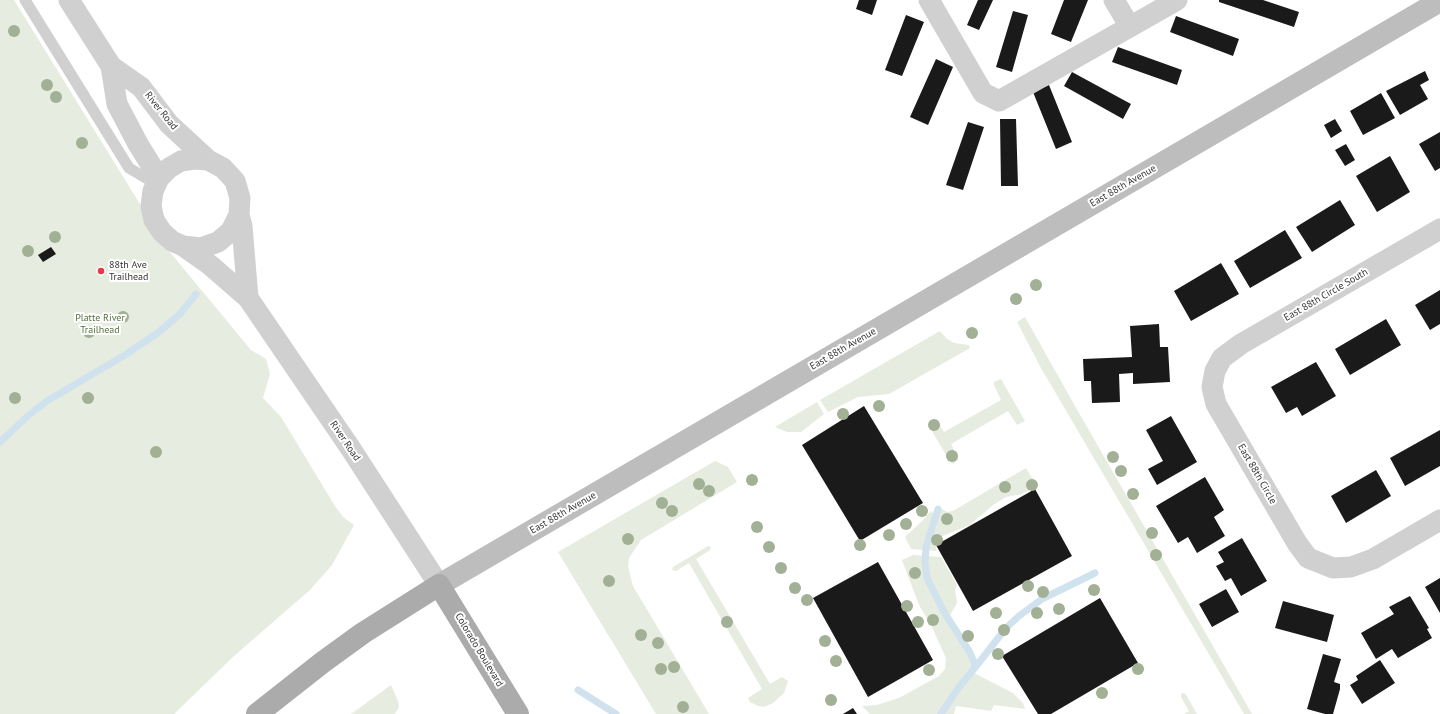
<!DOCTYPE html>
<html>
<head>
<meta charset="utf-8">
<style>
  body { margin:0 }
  canvas { display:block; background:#fff }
</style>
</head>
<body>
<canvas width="1440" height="714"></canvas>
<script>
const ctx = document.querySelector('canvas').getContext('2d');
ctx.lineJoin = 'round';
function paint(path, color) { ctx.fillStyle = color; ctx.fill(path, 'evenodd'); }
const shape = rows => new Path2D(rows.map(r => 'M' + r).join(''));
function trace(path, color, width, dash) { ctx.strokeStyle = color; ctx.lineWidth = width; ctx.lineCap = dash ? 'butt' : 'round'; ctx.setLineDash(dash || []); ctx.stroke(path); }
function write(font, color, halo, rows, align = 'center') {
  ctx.font = font + ' "PT Sans",sans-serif'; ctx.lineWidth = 4; ctx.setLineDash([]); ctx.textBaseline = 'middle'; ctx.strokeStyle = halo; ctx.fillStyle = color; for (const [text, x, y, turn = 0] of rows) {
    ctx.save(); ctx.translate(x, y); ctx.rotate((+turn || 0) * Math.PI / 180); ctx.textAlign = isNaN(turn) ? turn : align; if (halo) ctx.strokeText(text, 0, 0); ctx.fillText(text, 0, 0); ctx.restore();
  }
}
const green = shape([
  [0,0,14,0,169,251,251,350,266,359,270,374,263,398,281,417,335,506,343,517,354,525,332,565,310,590,234,656,174,714,0,714],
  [1025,317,1075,406,1252,714,1244,714,1041,368,1017,322],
  [940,331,947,339,954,343,969,345,970,348,889,394,858,397,828,412,820,400],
  [1001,379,1025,421,1017,425,1008,411,951,444,958,458,958,460,953,464,949,460,929,426,929,423,933,420,936,420,944,432,1001,400,994,385,994,382],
  [817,402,824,414,801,432,787,432,775,427],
  [715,461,728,467,737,482,641,540,629,558,628,567,633,586,709,714,656,714,558,552],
  [1026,468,1037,486,1022,494,1006,497,993,505,970,525,940,537,934,541,937,551,911,549,905,537,923,520,931,511,933,513,938,512,942,509,947,512,953,511],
  [708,546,711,547,710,550,696,559,770,684,782,677,788,681,784,693,773,703,764,707,758,706,750,702,748,698,762,689,689,563,676,571,672,570,673,567],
  [913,555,941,557,957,585,955,590,957,603,950,615,949,624,967,650,973,663,974,673,1013,693,1023,703,1025,709,994,705,991,711,956,706,954,714,870,714,862,706,877,705,899,698,939,676,945,669,946,658,931,625,919,605,902,560],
  [391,685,398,701,399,707,395,714,351,714],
  [1184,693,1186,695,1197,714,1184,714,1189,711,1181,697,1181,694]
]);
const stream = shape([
  [0,442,30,414,47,401,125,355,159,332,180,314,196,294],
  [938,509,926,547,925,562,927,578,944,612,969,651,975,664,974,669,959,687,941,714],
  [974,669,1006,628,1019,616,1042,599,1095,573],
  [578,690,616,714]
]);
const building = shape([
  [859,0,877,0,872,15,856,9],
  [978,0,993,0,979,30,967,25],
  [1064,0,1088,0,1071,42,1051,34],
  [1219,0,1263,0,1299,12,1294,27,1219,2],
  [1013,11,1028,15,1012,72,996,67],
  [906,15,924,22,902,76,885,70],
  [1176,16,1239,39,1233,56,1170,32],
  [1118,47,1182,70,1177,85,1112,62],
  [936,59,953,67,928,125,910,117],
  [1425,71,1429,80,1420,85,1428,99,1400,115,1386,91],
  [1072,72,1131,104,1123,119,1064,86],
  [1049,85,1072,142,1056,149,1033,92],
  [1381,93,1395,118,1363,135,1350,111],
  [1000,119,1016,119,1018,186,1001,186],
  [1335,119,1342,131,1331,138,1324,125],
  [968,122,984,127,963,190,946,185],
  [1440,132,1440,168,1435,171,1419,144],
  [1346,144,1355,160,1345,166,1335,150],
  [1390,156,1410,192,1377,212,1356,176],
  [1340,200,1355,225,1312,252,1296,227],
  [1285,230,1302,258,1250,288,1234,261],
  [51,247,56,254,43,262,38,255],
  [1221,263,1239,294,1191,321,1174,291],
  [1440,290,1440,324,1430,330,1415,305],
  [1386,319,1401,345,1350,375,1335,349],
  [1159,324,1160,347,1168,347,1170,382,1133,384,1133,373,1119,374,1120,402,1092,403,1091,381,1084,381,1083,359,1132,357,1130,326],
  [1316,362,1336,396,1302,416,1297,407,1286,413,1271,387],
  [864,406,923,503,860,541,802,445],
  [1171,416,1197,462,1157,485,1148,469,1163,461,1146,430],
  [1440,430,1440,466,1405,486,1390,458],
  [1376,470,1391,496,1346,523,1331,496],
  [1205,477,1224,510,1214,517,1225,536,1197,553,1188,537,1178,543,1156,506],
  [1035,489,1072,556,973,611,936,545],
  [1242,538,1267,581,1241,596,1231,578,1225,581,1216,566,1224,562,1218,552],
  [878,562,933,660,868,697,813,598],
  [1440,578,1440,613,1425,587],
  [1226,589,1239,612,1212,627,1199,604],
  [1410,596,1429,628,1427,629,1432,638,1398,658,1392,649,1376,659,1361,633,1394,614,1389,607],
  [1100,598,1138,663,1051,714,1038,714,1002,656],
  [1283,601,1334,615,1327,642,1275,628],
  [1323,654,1341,659,1334,682,1340,684,1340,689,1333,714,1325,714,1307,709],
  [1380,660,1395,683,1362,704,1350,685,1358,680,1356,676],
  [853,708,857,714,843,714]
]);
const lane = shape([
  [25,0,129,168,156,184]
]);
const street = shape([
  [69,0,111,66,141,87,169,124,208,160],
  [929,0,983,93,999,101,1177,0],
  [1114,0,1130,27],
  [111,66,117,104,138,144,159,178],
  [239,215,242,226,248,298],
  [1440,229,1241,344,1222,358,1215,371,1212,387,1216,404,1297,543,1308,558,1333,568,1351,567,1373,559,1440,520],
  [183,246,201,248,218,242,231,231,239,215,240,198,235,181,223,168,208,160,194,159,181,161,169,168,159,178,153,191,151,206,154,220,162,232,172,241,183,246,210,265,248,298,351,449,439,585]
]);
const secondary = shape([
  [439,585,1440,1]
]);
const primary = shape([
  [257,714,323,662,363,633,439,585,518,714]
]);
const trees = [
  [14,31],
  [47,85],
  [56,97],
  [82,143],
  [55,237],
  [28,251],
  [1036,285],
  [1016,299],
  [123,317],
  [89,332],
  [972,333],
  [15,398],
  [88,398],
  [879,406],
  [843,414],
  [934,425],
  [156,452],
  [952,456],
  [1113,457],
  [1121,471],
  [752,480],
  [699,484],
  [1032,485],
  [1005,487],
  [709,491],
  [1133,494],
  [662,503],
  [672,511],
  [922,511],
  [947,519],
  [906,524],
  [757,527],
  [1152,533],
  [889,535],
  [628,539],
  [937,540],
  [860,545],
  [769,547],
  [1156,555],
  [781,568],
  [915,573],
  [609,581],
  [1028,586],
  [795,588],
  [1094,590],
  [1043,592],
  [807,600],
  [907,606],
  [1059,609],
  [996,613],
  [1037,613],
  [933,620],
  [727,622],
  [918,622],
  [1004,630],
  [641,635],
  [968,636],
  [825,641],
  [658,643],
  [998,654],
  [836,661],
  [674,667],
  [661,669],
  [1138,669],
  [929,670],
  [1102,693],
  [831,700],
  [683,707]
];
const markers = [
  [101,271,4,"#e63946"]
];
const streetNames = [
  ["River Road",161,111,51],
  ["East 88th Avenue",1123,186,-30],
  ["East 88th Circle South",1326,295,-30],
  ["East 88th Avenue",843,349,-30],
  ["River Road",345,441,56],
  ["East 88th Circle",1257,474,60],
  ["East 88th Avenue",563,513,-30],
  ["Colorado Boulevard",479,650,59]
];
const poiNames = [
  ["88th Ave",109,265],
  ["Trailhead",109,277]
];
const parkNames = [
  ["Platte River",100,318],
  ["Trailhead",100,330]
];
paint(green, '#e6ecdf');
trace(stream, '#cfe2ee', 7);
paint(building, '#1a1a1a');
trace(lane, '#d0d0d0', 11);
trace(street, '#d0d0d0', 21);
trace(secondary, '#bdbdbd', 22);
trace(primary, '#ababab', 22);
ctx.fillStyle = '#a2b095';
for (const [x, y] of trees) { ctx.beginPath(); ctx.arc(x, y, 6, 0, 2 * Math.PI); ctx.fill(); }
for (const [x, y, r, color] of markers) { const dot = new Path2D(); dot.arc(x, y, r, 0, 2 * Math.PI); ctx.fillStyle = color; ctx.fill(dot); trace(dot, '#fff', 1.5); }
write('10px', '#333', '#fff', streetNames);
write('10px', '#333', '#fff', poiNames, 'left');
write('10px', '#56703f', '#fff', parkNames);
</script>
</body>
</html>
